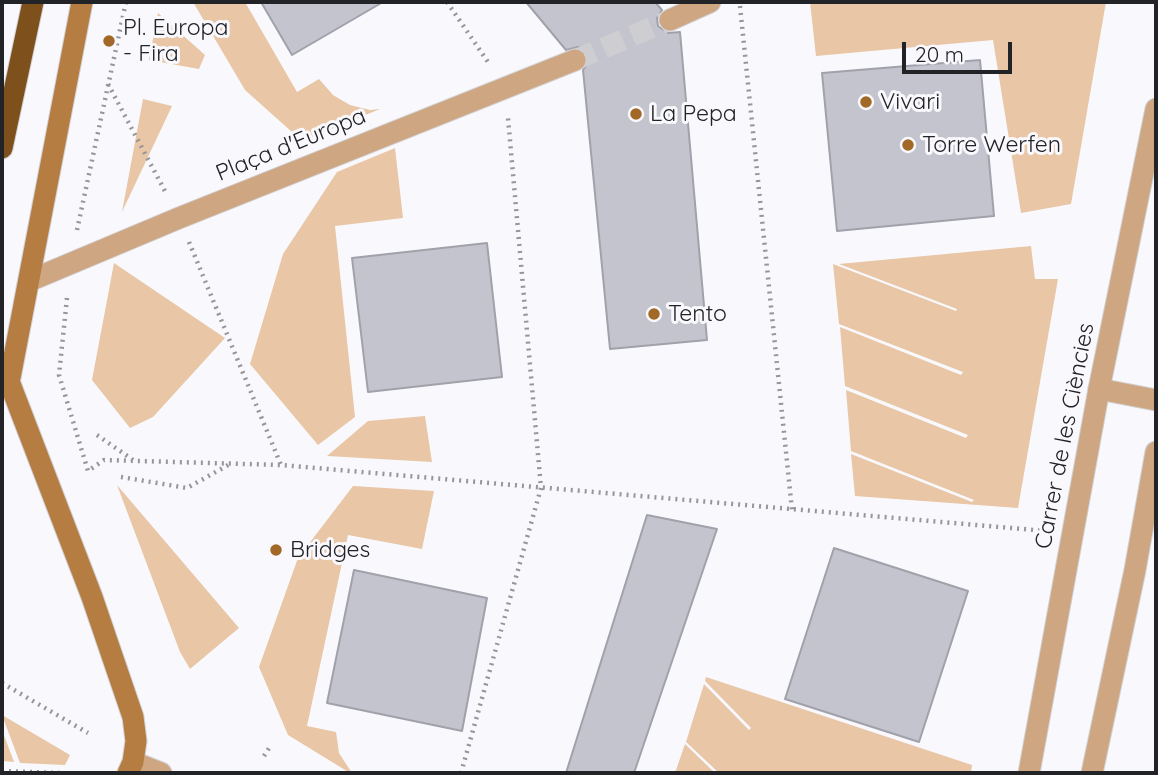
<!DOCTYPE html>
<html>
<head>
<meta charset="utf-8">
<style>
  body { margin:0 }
  #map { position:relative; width:1158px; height:775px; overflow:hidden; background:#f9f9fd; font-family:Quicksand,sans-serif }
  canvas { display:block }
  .frame { position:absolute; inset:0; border:4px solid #222327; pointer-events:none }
  .scale { position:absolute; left:902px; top:42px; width:110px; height:32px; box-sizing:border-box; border:4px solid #222327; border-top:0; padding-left:9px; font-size:21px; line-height:24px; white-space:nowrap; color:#222327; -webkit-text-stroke:5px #f9f9fd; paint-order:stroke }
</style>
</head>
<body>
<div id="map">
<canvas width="1158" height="775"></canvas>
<div class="frame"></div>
<div class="scale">20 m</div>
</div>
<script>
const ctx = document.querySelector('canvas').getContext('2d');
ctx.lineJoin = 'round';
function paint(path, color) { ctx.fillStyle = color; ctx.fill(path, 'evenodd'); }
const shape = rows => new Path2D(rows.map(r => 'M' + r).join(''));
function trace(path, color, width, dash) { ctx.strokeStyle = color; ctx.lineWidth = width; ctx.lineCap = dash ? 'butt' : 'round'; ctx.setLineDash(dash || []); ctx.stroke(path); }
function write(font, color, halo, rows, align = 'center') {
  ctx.font = font + ' Quicksand,sans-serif'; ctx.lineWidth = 6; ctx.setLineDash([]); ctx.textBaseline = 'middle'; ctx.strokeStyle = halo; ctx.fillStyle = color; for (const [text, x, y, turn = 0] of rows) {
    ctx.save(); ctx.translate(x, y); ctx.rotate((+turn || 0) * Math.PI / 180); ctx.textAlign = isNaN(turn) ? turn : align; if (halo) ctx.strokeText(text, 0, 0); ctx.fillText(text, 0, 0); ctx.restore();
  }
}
const green = shape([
  [193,2,245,2,297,92,319,79,333,95,350,105,370,110,380,109,302,141,245,90],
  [810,2,1106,2,1071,204,1021,213,993,40,816,56],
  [158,13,205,55,199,69,149,60],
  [143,99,172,106,122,212],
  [395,148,403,218,335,226,355,417,318,445,250,364,283,254,337,172],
  [1031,246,1035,279,1058,279,1018,508,855,496,851,454,972,502,974,500,851,451,846,390,966,438,968,435,845,386,840,327,961,375,963,372,839,324,833,264,956,311,957,309,839,264],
  [114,263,225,338,153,417,130,428,92,380],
  [425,416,432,462,327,456,368,421],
  [117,485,239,628,190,669,180,652],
  [353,486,434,491,422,549,348,535,307,726,336,732,339,753,352,773,350,773,288,735,259,667,298,558],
  [706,677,972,765,971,773,719,773,686,742,704,684,749,730,751,728,705,681],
  [2,715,70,755,65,765,20,763],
  [2,730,14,762,2,761],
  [685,744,715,773,675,773]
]);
const building = shape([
  [261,2,383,2,292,55,261,2],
  [526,2,655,2,662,10,657,18,658,26,668,33,680,32,707,340,610,349,583,70,588,63,587,56,584,50,578,47,566,50,526,2],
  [980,60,994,216,837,231,822,73,980,60],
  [487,243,502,377,368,392,352,258,487,243],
  [647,515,717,529,634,773,566,773,647,515],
  [834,548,968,591,919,742,785,699,834,548],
  [354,570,487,598,462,731,327,703,354,570]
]);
const streetTunnel = shape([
  [575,60,670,20]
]);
const path = shape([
  [447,2,490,65],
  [740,6,792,510],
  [108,84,166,193],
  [77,230,126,2],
  [189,242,281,465],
  [67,298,59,375,88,471,104,460,281,465,1046,531],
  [97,435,133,460],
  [121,477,187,488,230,464],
  [2,683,88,733],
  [264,756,271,745],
  [2,771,60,773],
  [461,773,541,488,508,118]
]);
const lane = shape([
  [1099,389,1156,400]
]);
const street = shape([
  [670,20,710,2],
  [29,281,179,218,575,60],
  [133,762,161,773],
  [1029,773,1099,389,1156,109],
  [1092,773,1135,570,1156,452]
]);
const secondary = shape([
  [2,363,92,597,133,717,136,741,133,762,128,773],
  [9,383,82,2]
]);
const highway = shape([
  [2,148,33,2]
]);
const markers = [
  [109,41,7,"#a26827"],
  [866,102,7,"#a26827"],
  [636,114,7,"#a26827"],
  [908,145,7,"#a26827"],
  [654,314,7,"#a26827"],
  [276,550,7,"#a26827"]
];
const poiNames = [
  ["Pl. Europa",123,28],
  ["- Fira",123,54],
  ["Vivari",880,102],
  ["La Pepa",650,114],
  ["Torre Werfen",922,145],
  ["Tento",668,314],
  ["Bridges",290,550]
];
const streetNames = [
  ["Plaça d'Europa",291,145,-22],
  ["Carrer de les Ciències",1065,436,-79]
];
paint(green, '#e8c6a6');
paint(building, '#c3c4ce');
trace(building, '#a0a1aa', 2);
trace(streetTunnel, '#ceced2', 21, [21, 10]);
trace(lane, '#d2d2d6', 23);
trace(street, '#d2d2d6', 23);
trace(secondary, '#d2d2d6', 23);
trace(highway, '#d2d2d6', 23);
trace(path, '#96969a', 4.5, [2, 5]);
trace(lane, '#cea782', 21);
trace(street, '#cea782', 21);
trace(secondary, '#b67d42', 21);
trace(highway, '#7e501b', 21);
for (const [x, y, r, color] of markers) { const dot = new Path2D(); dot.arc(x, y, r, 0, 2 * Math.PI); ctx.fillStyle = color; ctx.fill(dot); trace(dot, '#f9f9fd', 2.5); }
write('23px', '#222327', '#f9f9fd', poiNames, 'left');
write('23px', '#222327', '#f9f9fd', streetNames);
</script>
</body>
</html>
